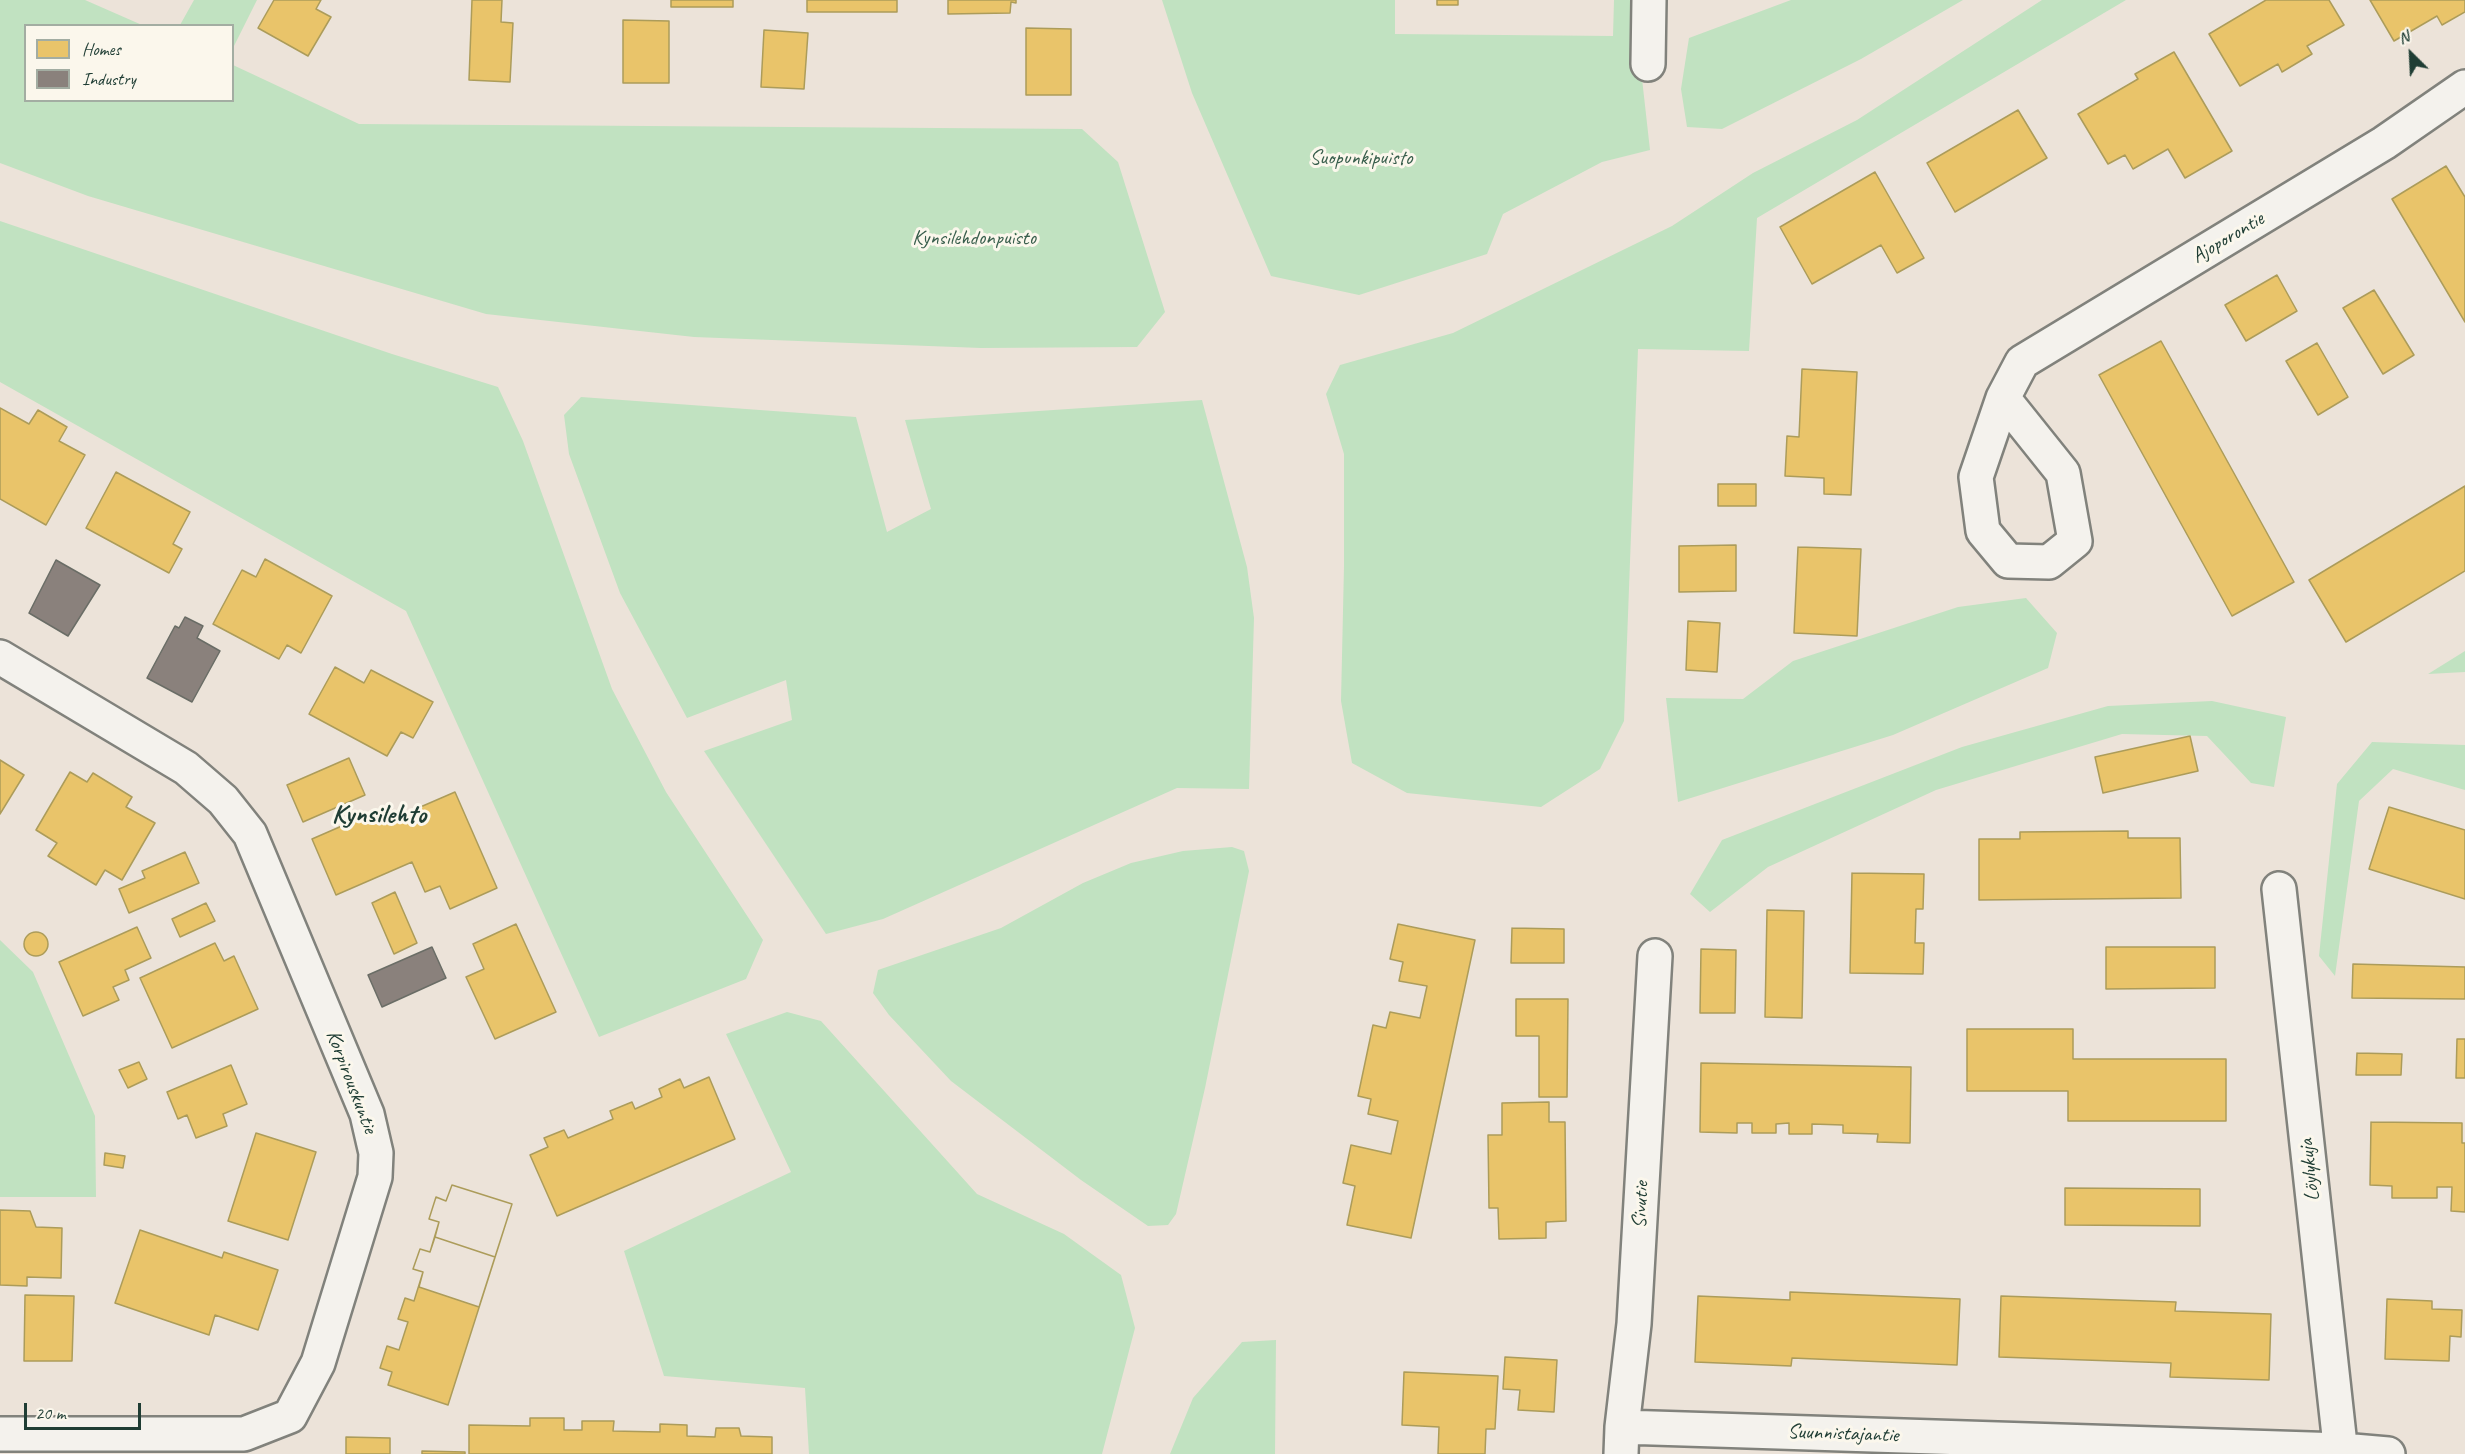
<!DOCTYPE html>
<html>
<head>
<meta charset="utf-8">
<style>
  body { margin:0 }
  #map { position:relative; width:2465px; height:1454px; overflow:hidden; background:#ece3d9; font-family:Caveat,sans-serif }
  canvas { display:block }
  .legend { position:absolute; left:24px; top:24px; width:210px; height:78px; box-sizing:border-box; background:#fbf7ec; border:2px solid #a3ada2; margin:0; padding:8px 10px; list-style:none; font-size:18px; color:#1f3d34 }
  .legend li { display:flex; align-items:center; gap:12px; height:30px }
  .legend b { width:30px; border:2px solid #a3ada2 }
  .north { position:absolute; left:2381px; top:24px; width:60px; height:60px; -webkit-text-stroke:4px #fbf7ec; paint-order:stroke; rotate:336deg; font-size:16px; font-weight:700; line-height:24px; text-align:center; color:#1f3d34 }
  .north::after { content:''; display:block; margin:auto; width:21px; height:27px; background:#1f3d34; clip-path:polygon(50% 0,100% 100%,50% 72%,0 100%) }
  .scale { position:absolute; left:24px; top:1403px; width:117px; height:27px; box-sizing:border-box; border:3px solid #1f3d34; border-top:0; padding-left:8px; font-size:18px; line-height:21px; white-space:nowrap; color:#1f3d34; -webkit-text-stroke:4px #fbf7ec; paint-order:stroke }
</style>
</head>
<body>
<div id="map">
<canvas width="2465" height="1454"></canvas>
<ul class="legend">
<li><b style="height:16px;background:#e9c46a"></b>Homes</li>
<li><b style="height:16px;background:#8a817c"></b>Industry</li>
</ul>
<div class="north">N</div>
<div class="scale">20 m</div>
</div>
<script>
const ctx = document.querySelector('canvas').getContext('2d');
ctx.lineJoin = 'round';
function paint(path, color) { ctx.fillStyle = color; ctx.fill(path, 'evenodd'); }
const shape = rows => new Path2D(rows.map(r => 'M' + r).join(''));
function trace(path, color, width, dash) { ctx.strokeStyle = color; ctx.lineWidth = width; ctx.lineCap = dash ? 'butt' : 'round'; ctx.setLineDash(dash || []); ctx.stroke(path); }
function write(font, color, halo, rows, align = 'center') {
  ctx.font = font + ' Caveat,sans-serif'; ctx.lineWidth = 6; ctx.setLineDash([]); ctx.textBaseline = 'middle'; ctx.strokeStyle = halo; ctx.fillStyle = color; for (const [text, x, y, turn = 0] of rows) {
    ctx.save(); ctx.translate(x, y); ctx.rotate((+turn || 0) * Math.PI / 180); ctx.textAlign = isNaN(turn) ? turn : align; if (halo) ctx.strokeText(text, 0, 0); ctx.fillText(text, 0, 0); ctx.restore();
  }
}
const green = shape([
  [0,0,85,0,142,25,26,26,26,100,232,100,233,65,359,124,1082,129,1118,162,1165,312,1137,347,981,348,694,337,486,314,88,196,0,163],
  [194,0,257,0,233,48,232,26,180,25],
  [1162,0,1395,0,1395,34,1613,36,1614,0,1638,0,1638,43,1650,150,1602,162,1503,214,1487,254,1359,295,1271,276,1192,93],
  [1791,0,1963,0,1861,59,1722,129,1687,127,1681,89,1689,38],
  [2042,0,2126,0,1757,218,1749,351,1638,349,1624,721,1600,769,1541,807,1407,793,1352,763,1341,701,1344,566,1344,454,1326,394,1340,365,1453,333,1672,226,1753,173,1857,120],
  [0,221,392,354,498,387,523,441,612,689,666,792,763,940,746,979,599,1037,406,611,0,382],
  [581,397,856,417,887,532,931,509,905,420,1202,400,1247,567,1254,618,1249,789,1177,788,883,919,826,934,704,751,792,720,786,680,687,718,620,593,569,454,564,415],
  [2026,598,2057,633,2048,668,1893,735,1678,802,1666,698,1743,699,1793,661,1958,607],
  [2465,651,2465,672,2428,674],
  [2212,701,2286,717,2274,787,2251,783,2207,736,2122,734,1936,790,1768,867,1710,912,1690,894,1722,840,1962,747,2108,706],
  [2372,742,2465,745,2465,790,2393,769,2359,801,2335,976,2319,956,2337,784],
  [1232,847,1244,851,1249,871,1205,1088,1176,1214,1168,1225,1148,1226,1081,1180,951,1081,889,1015,873,993,878,970,1001,928,1083,883,1131,863,1183,851],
  [0,940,33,972,95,1116,96,1197,0,1197],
  [787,1012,821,1021,977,1194,1064,1234,1121,1275,1135,1328,1102,1454,809,1454,805,1388,664,1376,624,1251,791,1172,726,1034],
  [1276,1340,1275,1454,1170,1454,1193,1398,1242,1342]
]);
const homes = shape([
  [274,0,321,0,316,9,331,17,308,56,258,28,274,0],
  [472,0,502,0,501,22,513,23,510,82,469,80,472,0],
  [671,0,733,0,733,7,671,7,671,0],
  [807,0,897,0,897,12,807,12,807,0],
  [948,0,1016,0,1016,3,1011,2,1010,13,948,14,948,0],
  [1437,0,1458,0,1458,5,1437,5,1437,0],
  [2266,0,2329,0,2344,25,2307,46,2312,54,2282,72,2278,64,2240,86,2209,34,2266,0],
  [2370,0,2465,0,2465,12,2442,25,2437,16,2394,41,2370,0],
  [623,20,669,21,669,83,623,83,623,20],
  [1026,28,1071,29,1071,95,1026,95,1026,28],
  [764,30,808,33,804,89,761,87,764,30],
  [2174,52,2232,151,2185,178,2168,149,2133,169,2125,155,2108,164,2078,114,2138,79,2135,74,2174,52],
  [2018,110,2047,158,1955,212,1927,163,2018,110],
  [2446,166,2465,197,2465,322,2392,199,2446,166],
  [1875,172,1924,258,1897,273,1881,245,1812,284,1780,227,1875,172],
  [2277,275,2297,311,2246,341,2225,305,2277,275],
  [2374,290,2414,355,2383,374,2343,308,2374,290],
  [2161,341,2294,582,2232,616,2099,375,2161,341],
  [2317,343,2348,397,2318,415,2286,361,2317,343],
  [1802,369,1857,372,1851,495,1824,494,1824,478,1785,476,1787,436,1799,437,1802,369],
  [0,408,29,424,38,410,67,427,59,441,85,455,46,525,0,499,0,408],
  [116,472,190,512,173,544,182,549,169,573,86,528,116,472],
  [1718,484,1756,484,1756,506,1718,506,1718,484],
  [2465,486,2465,571,2346,642,2309,580,2465,486],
  [1736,545,1736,591,1679,592,1679,546,1736,545],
  [1798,547,1861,549,1857,636,1794,633,1798,547],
  [265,559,332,596,301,653,287,645,279,659,213,624,242,570,256,577,265,559],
  [1688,621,1720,623,1717,672,1686,670,1688,621],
  [335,667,364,683,371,670,433,702,413,738,401,732,387,756,309,714,335,667],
  [2190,736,2198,771,2103,793,2095,757,2190,736],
  [349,758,365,795,303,822,287,785,349,758],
  [0,760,24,775,0,814,0,760],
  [70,772,87,782,93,773,132,797,126,807,155,823,122,880,105,870,96,885,48,856,57,843,36,830,70,772],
  [455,792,497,888,450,909,440,886,425,892,412,862,336,895,312,839,390,805,395,818,455,792],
  [2389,807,2465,830,2465,899,2369,869,2389,807],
  [2128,831,2128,838,2180,838,2181,898,1979,900,1979,839,2020,839,2020,832,2128,831],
  [185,852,199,883,129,913,119,889,145,878,142,871,185,852],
  [1852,873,1924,874,1923,909,1916,909,1915,943,1924,943,1923,974,1850,973,1852,873],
  [395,892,417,943,394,954,372,903,395,892],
  [206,903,215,921,180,937,172,919,206,903],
  [1767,910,1804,911,1802,1018,1765,1017,1767,910],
  [516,924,556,1012,495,1039,466,977,484,969,473,944,516,924],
  [1398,924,1475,940,1411,1238,1347,1225,1355,1186,1343,1183,1351,1145,1391,1154,1398,1121,1368,1114,1371,1099,1358,1096,1373,1025,1386,1028,1390,1012,1420,1018,1427,986,1399,981,1403,962,1390,959,1398,924],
  [137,927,151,958,125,970,129,980,113,987,119,1000,83,1016,59,962,137,927],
  [1512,928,1564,929,1564,963,1511,963,1512,928],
  '24 944a12 12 0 1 1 24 0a12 12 0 1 1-24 0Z',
  [215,943,224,961,234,956,258,1009,172,1048,140,978,215,943],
  [2106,947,2215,947,2215,988,2106,989,2106,947],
  [1701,949,1736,950,1735,1013,1700,1013,1701,949],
  [2353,964,2465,967,2465,999,2352,998,2353,964],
  [1516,999,1568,999,1567,1097,1539,1097,1539,1036,1516,1036,1516,999],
  [1967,1029,2073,1029,2073,1059,2226,1059,2226,1121,2068,1121,2068,1091,1967,1091,1967,1029],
  [2457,1039,2465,1039,2465,1078,2456,1078,2457,1039],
  [2357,1053,2402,1054,2401,1075,2356,1075,2357,1053],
  [139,1062,147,1079,128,1088,119,1070,139,1062],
  [1701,1063,1911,1067,1910,1143,1877,1142,1878,1134,1843,1133,1843,1125,1812,1124,1812,1134,1789,1134,1789,1123,1776,1124,1776,1133,1752,1133,1752,1123,1737,1123,1737,1133,1700,1132,1701,1063],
  [231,1065,247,1104,223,1114,227,1126,196,1138,187,1115,178,1119,167,1092,231,1065],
  [709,1077,735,1139,557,1216,530,1155,548,1147,544,1138,564,1130,568,1138,613,1119,610,1111,632,1102,635,1109,662,1097,659,1089,680,1079,684,1088,709,1077],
  [1549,1102,1549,1122,1565,1122,1566,1221,1546,1222,1546,1238,1499,1239,1498,1208,1489,1208,1488,1135,1502,1135,1502,1103,1549,1102],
  [2371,1122,2462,1123,2462,1143,2465,1143,2465,1212,2451,1211,2452,1187,2437,1187,2437,1198,2392,1198,2392,1186,2370,1185,2371,1122],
  [256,1133,316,1152,288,1240,228,1221,256,1133],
  [105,1153,125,1156,123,1168,104,1165,105,1153],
  [452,1185,512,1204,448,1405,388,1385,392,1372,380,1368,387,1346,399,1350,408,1322,398,1319,405,1298,414,1301,423,1272,413,1269,420,1249,430,1252,439,1222,429,1219,436,1197,446,1201,452,1185],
  [452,1185,512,1204,495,1257,435,1237,439,1222,429,1219,436,1197,446,1201,452,1185],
  [2065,1188,2200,1189,2200,1226,2065,1225,2065,1188],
  [0,1210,30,1211,36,1227,62,1228,61,1278,27,1277,27,1286,0,1285,0,1210],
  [140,1230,222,1258,224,1252,278,1270,258,1330,215,1315,209,1335,115,1303,140,1230],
  [435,1237,495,1257,479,1307,419,1287,423,1272,413,1269,420,1249,430,1252,435,1237],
  [1790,1292,1960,1299,1957,1365,1792,1358,1791,1366,1695,1362,1698,1296,1790,1300,1790,1292],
  [25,1295,74,1296,72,1361,24,1361,25,1295],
  [2001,1296,2176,1302,2175,1311,2271,1314,2269,1380,2170,1377,2171,1363,1999,1357,2001,1296],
  [2387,1299,2432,1301,2432,1309,2462,1310,2461,1337,2450,1336,2449,1361,2385,1359,2387,1299],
  [1505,1357,1557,1360,1554,1412,1518,1410,1520,1390,1503,1389,1505,1357],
  [1404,1372,1498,1376,1495,1429,1486,1429,1485,1454,1438,1454,1439,1427,1402,1425,1404,1372],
  [530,1418,564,1418,564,1430,582,1430,582,1421,614,1421,613,1431,660,1432,660,1424,687,1425,687,1436,715,1437,716,1428,739,1428,741,1436,772,1437,772,1454,469,1454,469,1425,530,1426,530,1418],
  [346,1437,390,1438,390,1454,346,1454,346,1437],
  [422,1451,465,1452,465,1454,422,1454,422,1451]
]);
const industry = shape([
  [56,560,100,585,68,636,29,613,56,560],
  [185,617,203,626,197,638,220,651,192,702,147,678,175,626,179,628,185,617],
  [432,947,446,978,382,1007,368,975,432,947]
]);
const minor = shape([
  [1648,64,1649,0],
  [2003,398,2063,473,2075,541,2049,562,2008,561,1983,531,1976,477,2003,398,2022,362,2384,143,2465,87],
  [0,657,186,768,223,800,250,834,367,1114,376,1153,375,1177,318,1363,290,1416,244,1434,0,1434],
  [2279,889,2341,1454],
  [1622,1427,2342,1450,2388,1454],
  [1621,1454,1622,1427,1634,1324,1655,956]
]);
const parkNames = [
  ["Suopunkipuisto",1361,158],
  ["Kynsilehdonpuisto",974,238]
];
const streetNames = [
  ["Ajoporontie",2228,238,-31],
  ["Korpirouskuntie",351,1082,69],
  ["Löylykuja",2310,1170,-96],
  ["Sivutie",1641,1205,-87],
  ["Suunnistajantie",1843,1434,2]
];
const districtNames = [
  ["Kynsilehto",379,815]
];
paint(green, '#c1e2c1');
paint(homes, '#e9c46a');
trace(homes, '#ac9c5a', 1.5);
paint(industry, '#8a817c');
trace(industry, '#6a6d66', 1.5);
trace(minor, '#81827c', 38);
trace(minor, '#f4f2ed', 33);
write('21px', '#385e4c', '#fbf7ec', parkNames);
write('21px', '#1f3d34', '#fbf7ec', streetNames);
write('bold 27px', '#1f3d34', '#fbf7ec', districtNames);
</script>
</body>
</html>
